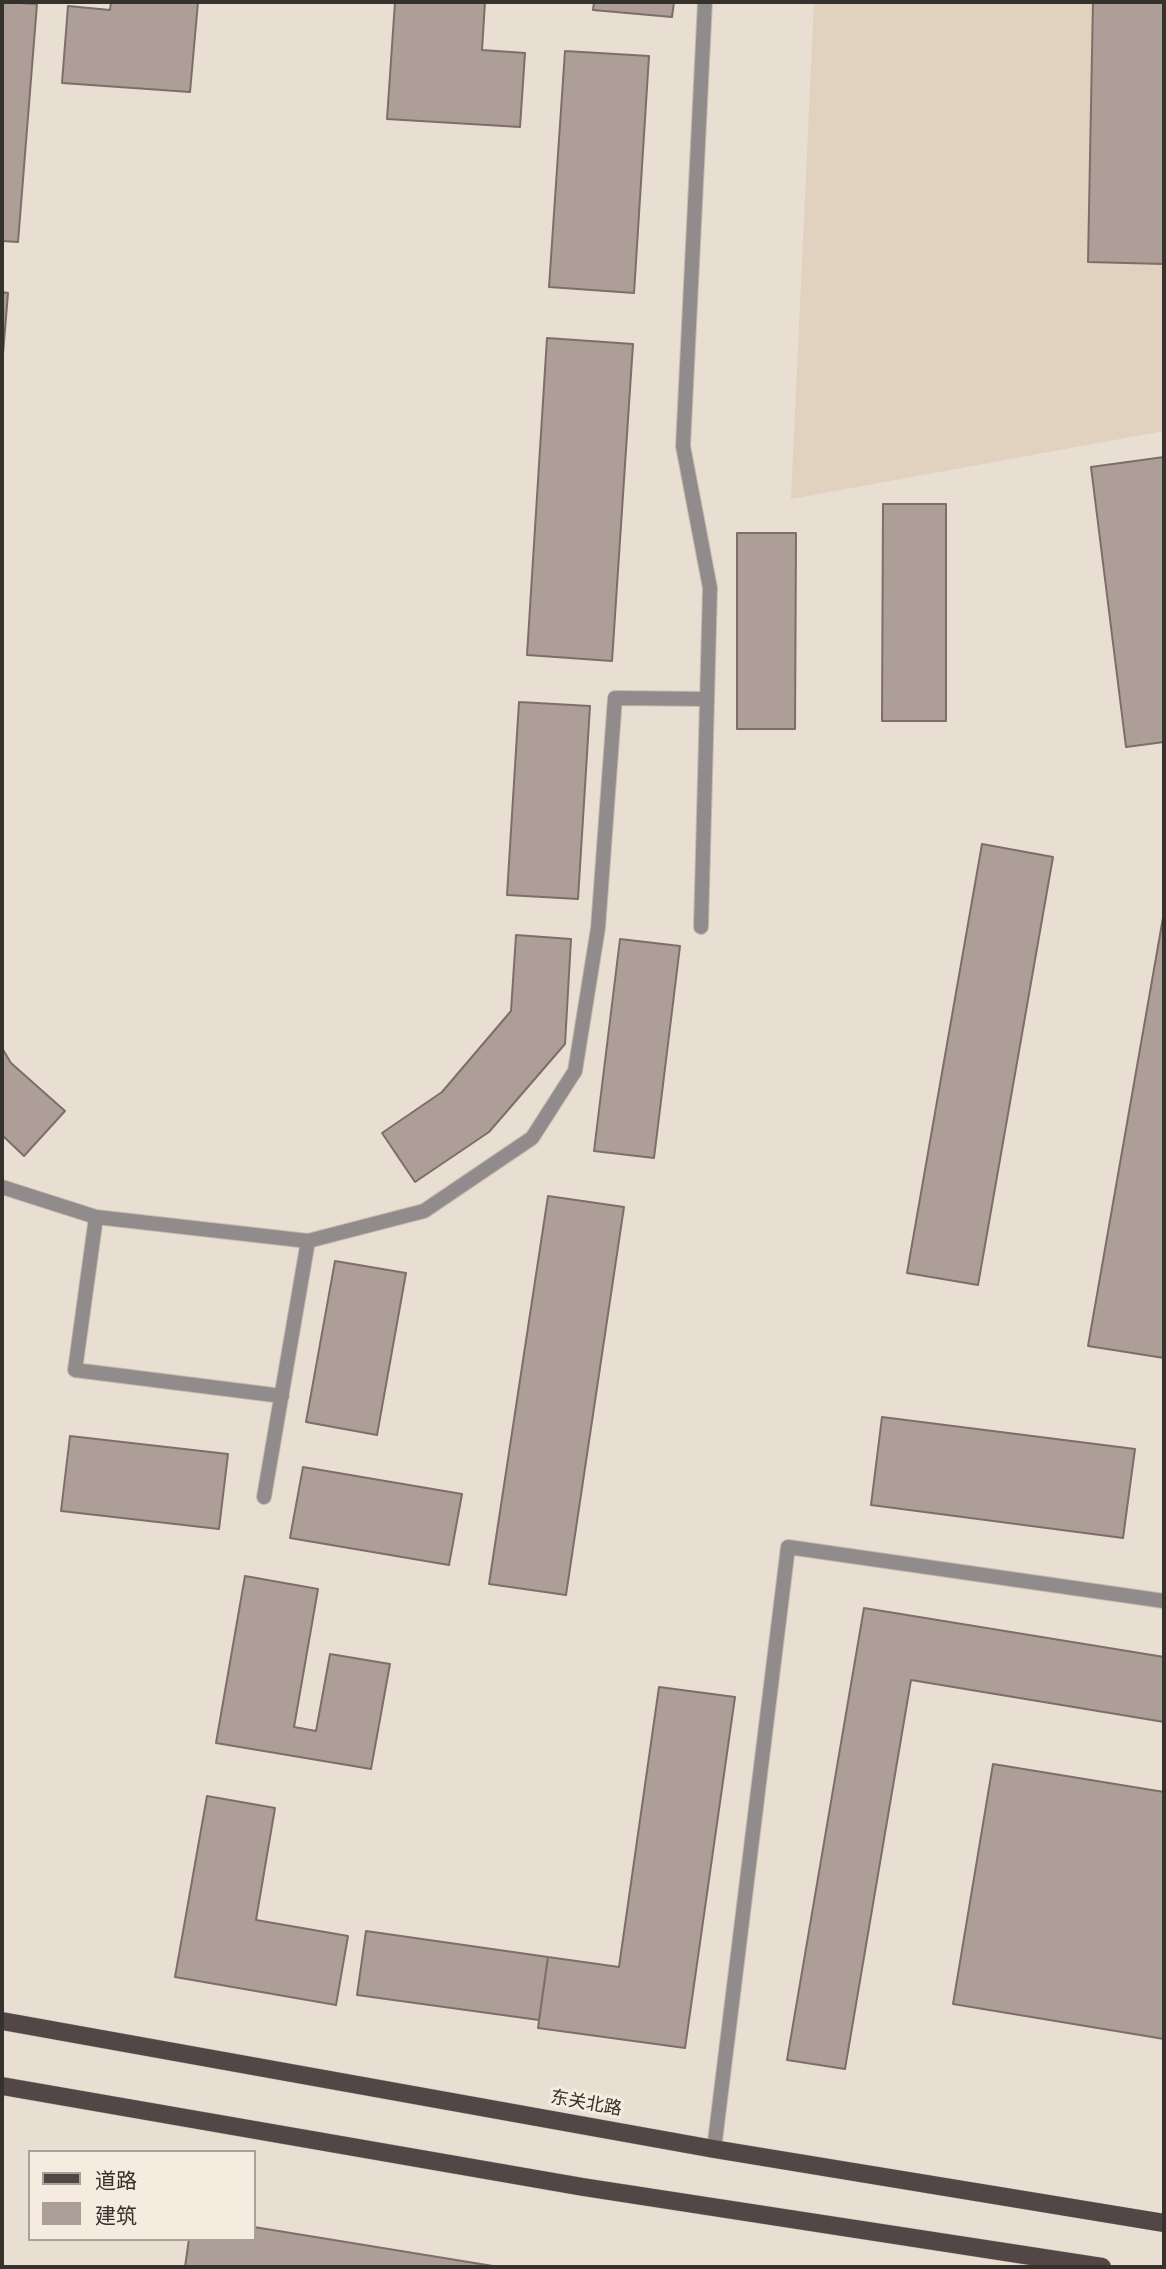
<!DOCTYPE html>
<html>
<head>
<meta charset="utf-8">
<style>
  body { margin:0 }
  #map { position:relative; width:1166px; height:2269px; overflow:hidden; background:#e8ded1; font-family:"DejaVu Sans","Noto Sans SC",sans-serif }
  canvas { display:block }
  .frame { position:absolute; inset:0; border:4px solid #35312c; pointer-events:none }
  .legend { position:absolute; left:28px; top:2150px; width:228px; height:91px; box-sizing:border-box; background:#f5ebde; border:2px solid #a8a197; margin:0; padding:9px 12px; list-style:none; font-size:21px; color:#35312c }
  .legend li { display:flex; align-items:center; gap:14px; height:35px }
  .legend b { width:35px; border:2px solid #a8a197 }
</style>
</head>
<body>
<div id="map">
<canvas width="1166" height="2269"></canvas>
<div class="frame"></div>
<ul class="legend">
<li><b style="height:9px;background:#534647"></b>道路</li>
<li><b style="height:19px;background:#ad9e98"></b>建筑</li>
</ul>
</div>
<script>
const ctx = document.querySelector('canvas').getContext('2d');
ctx.lineJoin = 'round';
function paint(path, color) { ctx.fillStyle = color; ctx.fill(path, 'evenodd'); }
const shape = rows => new Path2D(rows.map(r => 'M' + r).join(''));
function trace(path, color, width, dash) { ctx.strokeStyle = color; ctx.lineWidth = width; ctx.lineCap = dash ? 'butt' : 'round'; ctx.setLineDash(dash || []); ctx.stroke(path); }
function write(font, color, halo, rows, align = 'center') {
  ctx.font = font + ' "DejaVu Sans","Noto Sans SC",sans-serif'; ctx.lineWidth = 6; ctx.setLineDash([]); ctx.textBaseline = 'middle'; ctx.strokeStyle = halo; ctx.fillStyle = color; for (const [text, x, y, turn = 0] of rows) {
    ctx.save(); ctx.translate(x, y); ctx.rotate((+turn || 0) * Math.PI / 180); ctx.textAlign = isNaN(turn) ? turn : align; if (halo) ctx.strokeText(text, 0, 0); ctx.fillText(text, 0, 0); ctx.restore();
  }
}
const built = shape([
  [814,2,1164,2,1164,431,791,499]
]);
const building = shape([
  [2,2,37,4,18,242,2,241,2,2],
  [111,2,198,2,190,92,62,83,68,6,110,10,111,2],
  [395,2,485,2,482,50,525,53,520,127,387,119,395,2],
  [594,2,674,2,672,17,593,10,594,2],
  [1093,2,1164,2,1164,264,1088,262,1093,2],
  [565,51,649,56,634,293,549,287,565,51],
  [2,292,8,293,2,366,2,292],
  [547,338,633,344,612,661,527,655,547,338],
  [1164,457,1164,742,1126,747,1091,467,1164,457],
  [883,504,946,504,946,721,882,721,883,504],
  [737,533,796,533,795,729,737,729,737,533],
  [519,702,590,706,578,899,507,895,519,702],
  [982,844,1053,857,978,1285,907,1273,982,844],
  [1164,912,1164,1358,1088,1346,1164,912],
  [516,935,571,939,565,1044,489,1132,415,1182,382,1133,442,1092,511,1011,516,935],
  [620,939,680,946,654,1158,594,1151,620,939],
  [2,1048,11,1063,65,1111,24,1156,2,1135,2,1048],
  [548,1196,624,1207,566,1595,489,1584,548,1196],
  [335,1261,406,1273,377,1435,306,1422,335,1261],
  [882,1417,1135,1449,1123,1538,871,1505,882,1417],
  [70,1436,228,1454,219,1529,61,1511,70,1436],
  [303,1467,462,1494,449,1565,290,1538,303,1467],
  [245,1576,318,1589,294,1727,316,1731,330,1654,390,1664,371,1769,216,1743,245,1576],
  [864,1608,1164,1657,1164,1722,911,1680,845,2069,787,2060,864,1608],
  [659,1687,735,1697,685,2048,538,2028,548,1957,619,1967,659,1687],
  [993,1764,1164,1792,1164,2039,953,2004,993,1764],
  [207,1796,275,1808,256,1920,348,1936,336,2005,175,1977,207,1796],
  [366,1931,548,1957,539,2020,357,1995,366,1931],
  [254,2227,499,2267,185,2267,189,2239,254,2239,254,2227]
]);
const minor = shape([
  [701,927,710,588,683,446,705,2],
  [2,1187,96,1217,308,1241,424,1211,532,1138,575,1071,598,928,615,698,707,699],
  [96,1217,75,1370,282,1396],
  [264,1497,308,1241],
  [714,2149,788,1547,1164,1601]
]);
const primary = shape([
  [2,2021,714,2149,1164,2223],
  [2,2086,583,2187,1102,2267]
]);
const streetNames = [
  ["东关北路",586,2104,10]
];
paint(built, '#e1d2bf');
paint(building, '#ad9e98');
trace(building, '#7d6e69', 2);
trace(minor, '#c4bbb0', 16);
trace(primary, '#c4bbb0', 19);
trace(minor, '#928b8b', 14);
trace(primary, '#534647', 18);
write('18px', '#35312c', '#f5ebde', streetNames);
</script>
</body>
</html>
